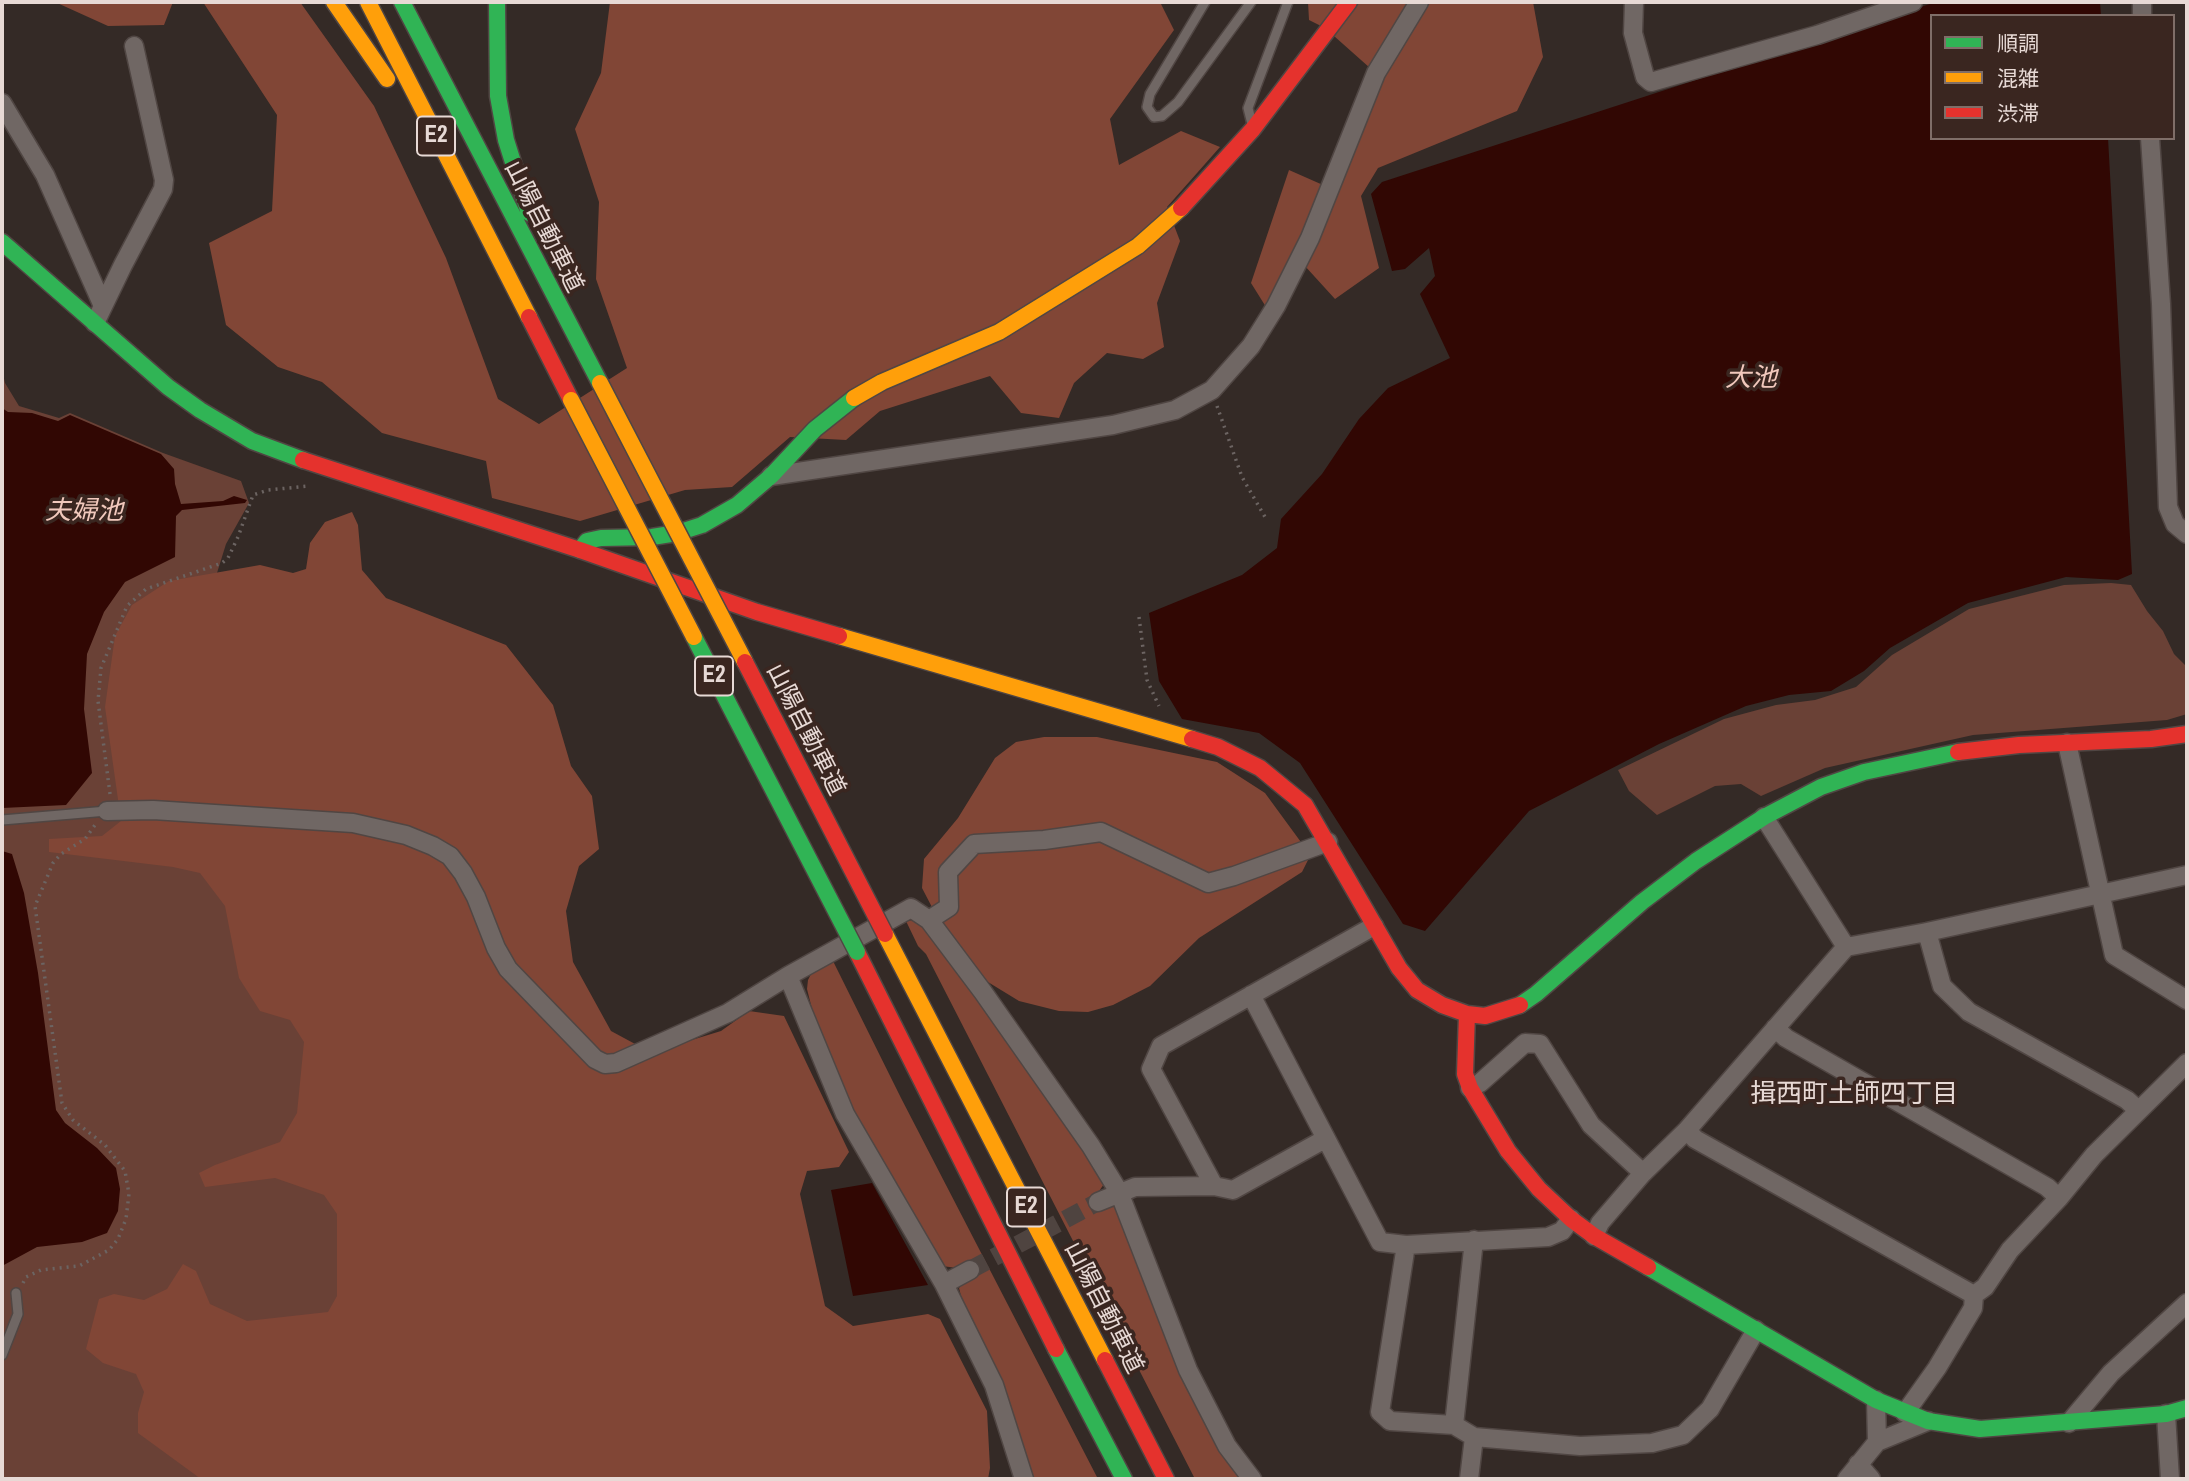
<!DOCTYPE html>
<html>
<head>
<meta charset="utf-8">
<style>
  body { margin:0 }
  #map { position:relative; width:2189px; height:1481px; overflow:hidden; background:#342a26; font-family:"Archivo Narrow","Noto Sans JP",sans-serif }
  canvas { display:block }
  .frame { position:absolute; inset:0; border:4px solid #e7d9d5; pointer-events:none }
  .legend { position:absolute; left:1930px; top:14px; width:245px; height:126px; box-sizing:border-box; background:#3a2620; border:2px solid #7f6e68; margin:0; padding:9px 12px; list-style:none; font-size:21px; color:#e7d9d5 }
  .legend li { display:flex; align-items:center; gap:14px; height:35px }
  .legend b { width:35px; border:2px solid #7f6e68 }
</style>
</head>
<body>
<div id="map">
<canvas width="2189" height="1481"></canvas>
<div class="frame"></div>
<ul class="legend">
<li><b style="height:9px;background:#30b455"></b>順調</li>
<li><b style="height:9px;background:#ff9f0a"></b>混雑</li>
<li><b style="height:9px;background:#e5322d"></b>渋滞</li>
</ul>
</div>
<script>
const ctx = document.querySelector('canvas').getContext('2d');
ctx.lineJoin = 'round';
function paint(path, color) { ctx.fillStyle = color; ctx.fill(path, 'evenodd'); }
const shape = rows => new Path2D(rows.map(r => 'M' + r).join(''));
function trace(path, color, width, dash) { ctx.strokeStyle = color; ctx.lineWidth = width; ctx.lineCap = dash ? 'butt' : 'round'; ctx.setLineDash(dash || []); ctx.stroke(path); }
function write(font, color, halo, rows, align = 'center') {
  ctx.font = font + ' "Archivo Narrow","Noto Sans JP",sans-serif'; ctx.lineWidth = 7; ctx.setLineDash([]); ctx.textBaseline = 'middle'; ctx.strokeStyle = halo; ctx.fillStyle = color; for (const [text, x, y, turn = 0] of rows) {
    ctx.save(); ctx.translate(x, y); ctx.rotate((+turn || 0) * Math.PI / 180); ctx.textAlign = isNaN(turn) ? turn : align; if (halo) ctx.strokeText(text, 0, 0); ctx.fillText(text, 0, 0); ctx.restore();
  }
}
const green = shape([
  [2,370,5,383,19,406,59,418,70,413,163,453,241,481,249,503,226,544,217,573,189,808,378,1135,393,1289,243,1479,2,1479],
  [2111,583,2131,585,2147,611,2163,631,2174,654,2187,667,2187,714,2167,720,1973,735,1825,768,1761,796,1741,784,1715,786,1657,815,1629,791,1618,770,1724,719,1776,705,1815,700,1856,687,1892,655,1969,609,2064,585]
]);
const forest = shape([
  [55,2,173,2,164,25,108,26],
  [203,2,300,2,374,106,446,258,498,399,539,424,627,368,596,279,599,202,575,129,601,73,610,2,1160,2,1174,30,1110,119,1119,165,1181,131,1220,147,1167,207,1180,241,1157,303,1164,347,1143,359,1107,353,1074,383,1059,418,1021,413,990,376,880,411,846,440,790,437,732,487,685,490,580,521,492,498,486,461,382,433,322,382,278,367,226,325,209,243,272,211,277,115],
  [1308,2,1533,2,1543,57,1517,111,1378,168,1361,196,1379,268,1335,299,1294,254,1266,307,1251,283,1289,170,1323,185,1370,68,1325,28,1309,20],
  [352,512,358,525,362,570,386,598,506,645,553,705,571,766,592,796,599,849,579,866,566,911,573,962,611,1031,637,1045,672,1046,721,1031,749,1011,784,1016,849,1152,839,1167,807,1171,800,1194,825,1306,853,1326,928,1314,940,1319,987,1411,990,1468,988,1479,201,1479,138,1433,138,1413,144,1392,136,1374,103,1363,86,1349,99,1299,114,1294,144,1300,167,1289,183,1264,196,1271,210,1304,247,1321,328,1312,337,1296,337,1214,324,1195,275,1178,205,1187,199,1173,215,1165,280,1142,297,1113,304,1042,290,1020,260,1011,239,978,225,906,200,873,173,867,49,852,49,839,102,836,121,821,105,707,115,636,132,605,169,581,260,565,293,573,306,569,310,543,325,522],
  [1044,737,1097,737,1217,762,1265,793,1306,849,1308,860,1302,872,1199,938,1150,986,1113,1005,1088,1012,1059,1011,1019,1001,983,979,947,936,922,888,924,859,958,818,995,758,1016,742],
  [913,920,927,926,953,968,985,1005,1065,1118,1104,1184,1097,1194,1116,1208,1244,1479,1195,1479,926,954,918,946,906,921],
  [832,959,901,1098,1098,1479,1034,1479,961,1296,959,1288,965,1281,957,1268,942,1266,863,1128,849,1100,812,1009,807,989,808,980,811,974]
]);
const water = shape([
  [1936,2,2100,2,2101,16,1932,16,1932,138,2108,138,2132,574,2118,580,2066,577,1968,603,1890,648,1864,671,1831,691,1789,695,1746,706,1659,744,1529,811,1425,931,1403,924,1300,763,1259,733,1182,719,1159,681,1149,613,1242,575,1277,548,1281,519,1322,474,1359,419,1388,388,1450,358,1420,294,1435,276,1429,248,1405,269,1392,271,1371,194,1382,182],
  [2,408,8,412,32,413,58,421,70,415,161,454,174,469,175,484,181,504,223,501,234,496,247,500,245,503,182,510,176,516,175,557,125,582,104,612,87,654,84,709,92,773,66,805,2,808],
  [2,851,12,854,24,893,38,973,56,1110,65,1123,97,1148,116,1168,120,1189,118,1211,107,1233,82,1242,37,1247,2,1266],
  [872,1183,928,1285,853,1296,831,1190]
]);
const streetTunnel = shape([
  [970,1270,1098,1202]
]);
const path = shape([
  [1217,406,1242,477,1265,517],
  [1139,617,1147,680,1159,706],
  [110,794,98,701,101,668,127,606,146,589,222,563,228,558,238,537,253,495,268,490,309,486],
  [23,1283,26,1277,41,1270,79,1266,109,1250,118,1239,126,1219,129,1194,125,1171,105,1145,73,1120,62,1103,35,906,53,863,61,854,85,839,95,825]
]);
const lane = shape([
  [1205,2,1150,94,1147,107,1154,117,1162,116,1178,102,1251,2],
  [1252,124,1248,108,1288,2],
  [2,820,107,811],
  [2,1355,18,1314,16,1293]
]);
const street = shape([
  [1634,2,1633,33,1645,77,1651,82,1817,35,1913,2],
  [2142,2,2142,16],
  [2,103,45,175,103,306],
  [2150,138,2161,304,2168,507,2175,524,2187,534],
  [95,323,123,265,163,189,164,180,134,46],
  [771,476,1113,425,1175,410,1212,390,1251,346,1276,306,1310,238,1376,73,1419,2],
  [2067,743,2114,955,2187,1000],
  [107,811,153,810,353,823,406,835,433,846,450,856,463,873,476,897,496,948,508,969,595,1059,605,1064,616,1063,728,1013,788,976,911,908,929,920,983,992,1091,1146,1119,1192,1188,1370,1227,1446,1252,1479],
  [1764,817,1846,947],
  [929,920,949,907,948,872,974,844,1044,840,1101,832,1208,883,1234,876,1328,842],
  [1927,932,1942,986,1969,1012,2127,1100,2138,1110],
  [788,976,845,1114,944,1284,994,1385,1024,1479],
  [1251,995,1380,1242,1406,1245,1548,1237,1562,1231,1571,1219],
  [1775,1028,1786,1038,2047,1187,2059,1198],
  [1470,1088,1480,1083,1525,1043,1540,1044,1591,1125,1643,1173],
  [1687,1130,1695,1139,1974,1295],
  [1325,1139,1233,1190,1214,1186,1151,1069,1161,1046,1374,926],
  [1098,1202,1135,1187,1214,1186],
  [1594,1236,1600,1223,1643,1173,1687,1130,1846,947,1927,932,2187,875],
  [1474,1240,1454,1425,1474,1437,1580,1446,1652,1443,1683,1435,1710,1409,1756,1330],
  [1406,1245,1380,1412,1390,1421,1454,1425],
  [944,1284,970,1270],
  [1905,1413,1937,1368,1973,1308,1974,1295,1985,1287,2010,1250,2059,1198,2094,1155,2187,1063],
  [2166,1414,2170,1479],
  [2069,1423,2111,1373,2187,1303],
  [1877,1442,1928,1421],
  [1858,1464,1871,1479],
  [1469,1479,1474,1437],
  [1847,1479,1877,1442,1876,1400]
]);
const fast = shape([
  [402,2,600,383],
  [497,2,498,96,506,140,529,213],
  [2,242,168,387,200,410,252,441,303,460],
  [580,550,587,541,601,538,652,537,677,533,702,525,737,505,771,476,815,429,854,398],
  [1520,1005,1536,994,1642,902,1696,861,1764,817,1821,787,1864,772,1958,752],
  [1648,1267,1876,1400,1928,1421,1980,1429,2166,1414,2187,1408],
  [1056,1349,1124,1479]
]);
const slow = shape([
  [334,2,387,79],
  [368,2,529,317],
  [854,398,882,382,999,332,1138,246,1181,208],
  [839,636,1192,739],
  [885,934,1105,1360]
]);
const jam = shape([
  [1181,208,1253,129,1349,2],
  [529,317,571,400],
  [303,460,580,550,757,612,839,636],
  [1192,739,1218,747,1260,768,1305,805,1399,968,1417,990,1442,1005,1467,1014,1485,1016,1520,1005],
  [1958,752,2019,745,2151,739,2187,734],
  [857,952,1056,1349],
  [1467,1014,1465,1074,1470,1088,1508,1151,1539,1189,1571,1219,1594,1236,1648,1267],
  [1105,1360,1166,1479]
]);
const fastBridge = shape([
  [694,637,857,952]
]);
const slowBridge = shape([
  [600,383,745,662],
  [571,400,694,637]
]);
const jamBridge = shape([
  [745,662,885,934]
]);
const shields = [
  [436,136,38],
  [714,676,38],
  [1026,1207,38]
];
const shieldNames = [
  ["E2",436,136],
  ["E2",714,676],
  ["E2",1026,1207]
];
const streetNames = [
  ["山陽自動車道",543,227,63],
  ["山陽自動車道",805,730,63],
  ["山陽自動車道",1103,1308,63]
];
const waterNames = [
  ["大池",1751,379],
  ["夫婦池",84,512]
];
const neighbourhoodNames = [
  ["揖西町土師四丁目",1854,1095]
];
paint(green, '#6a4136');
paint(forest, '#814636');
paint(water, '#310703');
trace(streetTunnel, '#4f4440', 18, [18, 9]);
trace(lane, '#504643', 12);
trace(street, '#504643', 21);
trace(fast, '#504643', 19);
trace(slow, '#504643', 19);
trace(jam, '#504643', 19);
trace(path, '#6c6462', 3.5, [2, 5]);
trace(lane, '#706764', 9);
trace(street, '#706764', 18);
trace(fast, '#30b455', 16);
trace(slow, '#ff9f0a', 16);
trace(jam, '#e5322d', 16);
trace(fastBridge, '#504643', 19, []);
trace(slowBridge, '#504643', 19, []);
trace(jamBridge, '#504643', 19, []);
trace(fastBridge, '#30b455', 16);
trace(slowBridge, '#ff9f0a', 16);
trace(jamBridge, '#e5322d', 16);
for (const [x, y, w] of shields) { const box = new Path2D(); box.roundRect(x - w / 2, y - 19.5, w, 39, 5); ctx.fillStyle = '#3a2620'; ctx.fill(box); trace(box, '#e7d9d5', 2); }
write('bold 23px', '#e7d9d5', null, shieldNames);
write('24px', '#e7d9d5', '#3a2620', streetNames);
write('italic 26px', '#f1c8bc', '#3a2620', waterNames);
write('26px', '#e7d9d5', '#3a2620', neighbourhoodNames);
</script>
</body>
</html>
